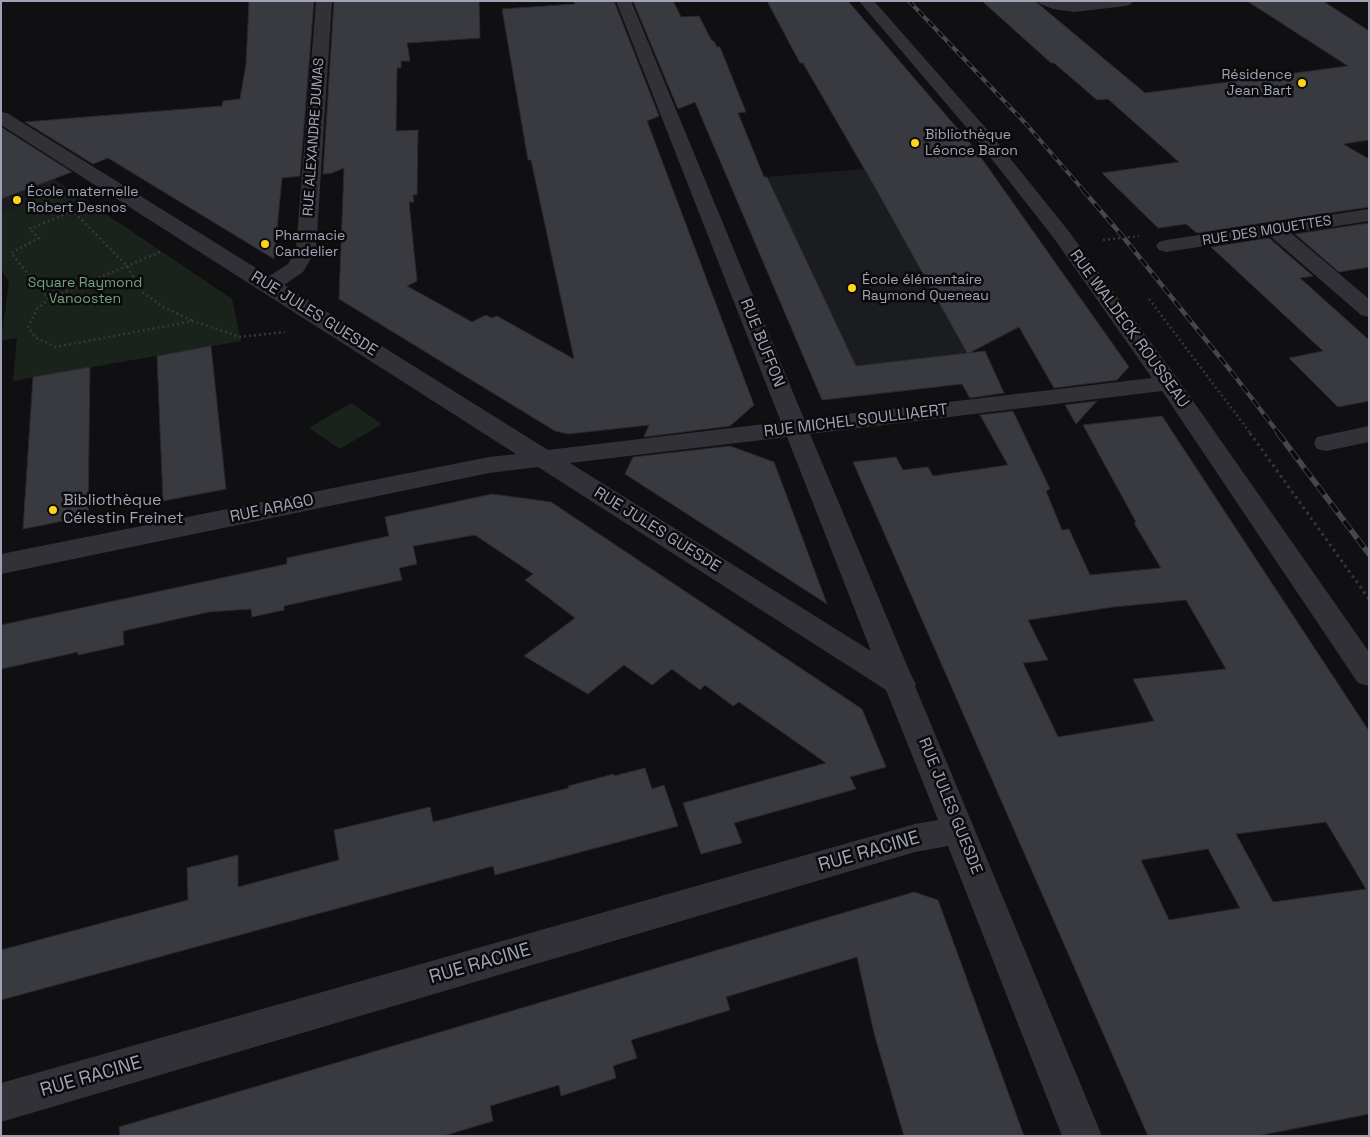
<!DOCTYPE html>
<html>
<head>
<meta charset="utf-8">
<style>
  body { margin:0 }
  #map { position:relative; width:1370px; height:1137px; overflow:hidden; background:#101012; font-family:"Space Grotesk",sans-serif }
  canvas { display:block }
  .frame { position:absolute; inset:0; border:2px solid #9fa3b4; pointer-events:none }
</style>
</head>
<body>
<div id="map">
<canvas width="1370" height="1137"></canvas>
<div class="frame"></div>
</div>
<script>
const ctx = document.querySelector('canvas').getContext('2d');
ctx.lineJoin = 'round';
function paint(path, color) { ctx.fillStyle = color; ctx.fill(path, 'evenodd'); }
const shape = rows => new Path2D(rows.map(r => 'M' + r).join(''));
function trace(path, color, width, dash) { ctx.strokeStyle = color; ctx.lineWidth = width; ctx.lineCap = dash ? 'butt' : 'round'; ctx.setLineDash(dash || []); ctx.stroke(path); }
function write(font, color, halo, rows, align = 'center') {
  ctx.font = font + ' "Space Grotesk",sans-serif'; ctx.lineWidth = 5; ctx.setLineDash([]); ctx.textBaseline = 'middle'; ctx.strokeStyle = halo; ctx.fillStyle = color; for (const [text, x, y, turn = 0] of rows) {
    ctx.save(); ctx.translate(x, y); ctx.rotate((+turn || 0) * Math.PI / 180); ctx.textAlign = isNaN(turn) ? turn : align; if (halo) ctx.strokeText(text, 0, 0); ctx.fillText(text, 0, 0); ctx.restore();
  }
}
const built = shape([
  [864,169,906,244,983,382,827,400,821,398,728,180],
  [44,172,66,187,1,213,1,188]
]);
const green = shape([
  [66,187,232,299,241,341,13,381,17,338,1,341,9,282,1,270,1,213],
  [351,403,382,424,340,449,309,428]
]);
const building = shape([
  [249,1,314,1,300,176,282,178,274,259,108,158,93,164,25,122,222,106,223,101,240,99,246,64,249,1],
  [334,1,479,1,480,38,407,43,410,61,401,61,401,68,397,68,396,131,418,130,417,195,413,195,414,202,409,202,417,281,407,286,472,322,486,315,492,318,497,316,574,359,531,160,528,160,502,9,575,4,574,1,614,1,659,116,647,121,754,405,730,426,644,437,649,425,568,434,555,431,339,299,344,168,332,173,323,174,334,1],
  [633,1,673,1,681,17,699,16,712,41,714,41,717,47,720,47,746,112,738,113,764,177,767,177,856,366,967,353,873,184,803,63,800,63,767,1,848,1,975,149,1129,367,1117,380,1054,388,1019,327,969,353,985,351,1004,393,970,398,962,384,822,400,695,102,678,109,633,1],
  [982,1,1035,1,1145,93,1348,66,1247,1,1323,1,1369,31,1369,140,1343,144,1369,159,1369,207,1197,233,1186,224,1158,228,1102,173,1179,162,1108,99,1097,100,1054,63,1051,63,982,1],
  [1,127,72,172,1,199,1,127],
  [1369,223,1369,267,1339,272,1295,234,1369,223],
  [1269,238,1313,276,1300,278,1369,340,1369,401,1338,407,1289,358,1323,351,1211,247,1269,238],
  [211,346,226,489,163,501,157,356,211,346],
  [90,367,88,516,23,529,33,377,90,367],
  [1097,401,1076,424,1065,405,1097,401],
  [1013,411,1050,489,1046,491,1062,530,1069,529,1090,575,1161,568,1134,523,1136,522,1083,425,1162,416,1369,731,1369,1114,1257,1136,1148,1136,853,462,896,457,903,470,928,467,933,476,1008,465,980,415,1013,411],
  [1186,600,1226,669,1133,679,1154,721,1058,737,1023,663,1048,660,1028,620,1113,607,1186,600],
  [1326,822,1366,889,1273,902,1236,834,1326,822],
  [1208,849,1240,908,1169,920,1141,860,1208,849],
  [730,446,774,462,827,604,625,474,633,457,730,446],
  [492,494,551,502,862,709,886,767,850,777,856,789,734,823,742,843,701,854,683,803,826,763,739,702,733,706,705,685,700,690,672,669,652,685,624,665,588,694,524,656,575,618,525,580,533,574,475,535,413,546,417,564,399,568,402,580,284,606,284,610,252,617,251,609,209,612,123,631,124,645,78,655,78,652,1,669,1,625,287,564,287,558,389,536,385,517,492,494],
  [645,768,652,789,664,785,678,826,495,875,493,866,1,1000,1,950,188,900,187,868,238,855,238,887,339,860,334,830,430,807,433,822,569,788,568,786,614,774,614,776,645,768],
  [914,892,938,900,1024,1136,904,1136,874,1033,857,957,726,997,730,1010,631,1040,637,1058,613,1066,616,1078,561,1096,559,1085,490,1106,493,1121,443,1136,120,1136,119,1127,914,892]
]);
const pathFar1 = shape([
  [73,211,86,206],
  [1103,240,1139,236],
  [160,252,49,299,37,309,28,327,36,338,56,347,193,321,240,337,285,332],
  [49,299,11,253,39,238,29,229,73,211,127,266,141,291,165,308,193,321],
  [1149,299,1251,434]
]);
const path = shape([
  [1250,433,1369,599]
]);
const minor = shape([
  [316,1,332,1,316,250,303,272,284,285,548,450,781,422,616,1,631,1,804,419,1152,378,1053,237,972,134,859,1,874,1,984,126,1067,229,1177,378,1369,652,1369,686,1358,683,1162,391,810,434,911,675,916,684,915,686,1102,1136,1062,1136,948,846,915,852,1,1122,1,1083,915,824,938,820,886,690,538,467,489,473,1,574,1,554,489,457,516,454,1,125,1,112,7,113,269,276,288,264,296,250,316,1],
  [787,437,871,651,570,463,787,437],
  [1038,1,1074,2,1133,1,1131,4,1126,6,1074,12,1053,9,1040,4,1038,1],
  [1369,209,1369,221,1291,233,1369,299,1369,317,1361,315,1270,236,1166,252,1159,250,1156,246,1159,242,1166,240,1369,209],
  [1369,426,1369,442,1326,451,1317,449,1314,443,1317,437,1369,426]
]);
const railFar2 = shape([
  [909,1,1027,125,1084,191]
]);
const railFar1 = shape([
  [1083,190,1124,238,1234,375,1279,434]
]);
const rail = shape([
  [1278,433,1369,554]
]);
const markers = [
  [1302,83,5,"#ffd51b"],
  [915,143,5,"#ffd51b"],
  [17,200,5,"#ffd51b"],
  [265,244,5,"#ffd51b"],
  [852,288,5,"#ffd51b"],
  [53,510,5,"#ffd51b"]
];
const farPoinames = [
  ["Résidence",1292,75,"right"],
  ["Jean Bart",1292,91,"right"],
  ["Bibliothèque",925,135],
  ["Léonce Baron",925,151],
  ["École maternelle",27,192],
  ["Robert Desnos",27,208],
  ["Pharmacie",275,236],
  ["Candelier",275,252],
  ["École élémentaire",862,280],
  ["Raymond Queneau",862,296]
];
const farStreetnames = [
  ["RUE ALEXANDRE DUMAS",314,137,-86],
  ["RUE DES MOUETTES",1267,231,-9]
];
const farParknames = [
  ["Square Raymond",85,283],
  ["Vanoosten",85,299]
];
const streetNames = [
  ["RUE JULES GUESDE",314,314,32],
  ["RUE WALDECK ROUSSEAU",1129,329,54],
  ["RUE BUFFON",762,343,68],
  ["RUE MICHEL SOULLIAERT",856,421,-7],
  ["RUE ARAGO",272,509,-12],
  ["RUE JULES GUESDE",657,530,32],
  ["RUE JULES GUESDE",950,806,68]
];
const poiNames = [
  ["Bibliothèque",63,501],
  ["Célestin Freinet",63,519]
];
const nearStreetnames = [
  ["RUE RACINE",869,852,-16],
  ["RUE RACINE",480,964,-16],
  ["RUE RACINE",91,1077,-16]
];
paint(built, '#1b1c1f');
paint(green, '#1a221c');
paint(building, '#393a40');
trace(building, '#2a2a2e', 1);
trace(pathFar1, '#36373e', 2.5, [2, 3]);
trace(path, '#36373e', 3, [2.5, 4]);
paint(minor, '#313137');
trace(railFar2, '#45464e', 4);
trace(railFar1, '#45464e', 4.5);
trace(rail, '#45464e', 5.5);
trace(railFar2, '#0b0b0d', 2.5, [7]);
trace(railFar1, '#0b0b0d', 3, [9]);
trace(rail, '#0b0b0d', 4, [11]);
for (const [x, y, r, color] of markers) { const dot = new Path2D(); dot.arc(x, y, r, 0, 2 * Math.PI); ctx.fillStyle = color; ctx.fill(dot); trace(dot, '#0b0b0d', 2); }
write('14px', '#9fa3b4', '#0b0b0d', farPoinames, 'left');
write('14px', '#9fa3b4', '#0b0b0d', farStreetnames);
write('14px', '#74a27e', '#0b0b0d', farParknames);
write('16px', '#9fa3b4', '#0b0b0d', streetNames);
write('16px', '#9fa3b4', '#0b0b0d', poiNames, 'left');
write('19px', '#9fa3b4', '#0b0b0d', nearStreetnames);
</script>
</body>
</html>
